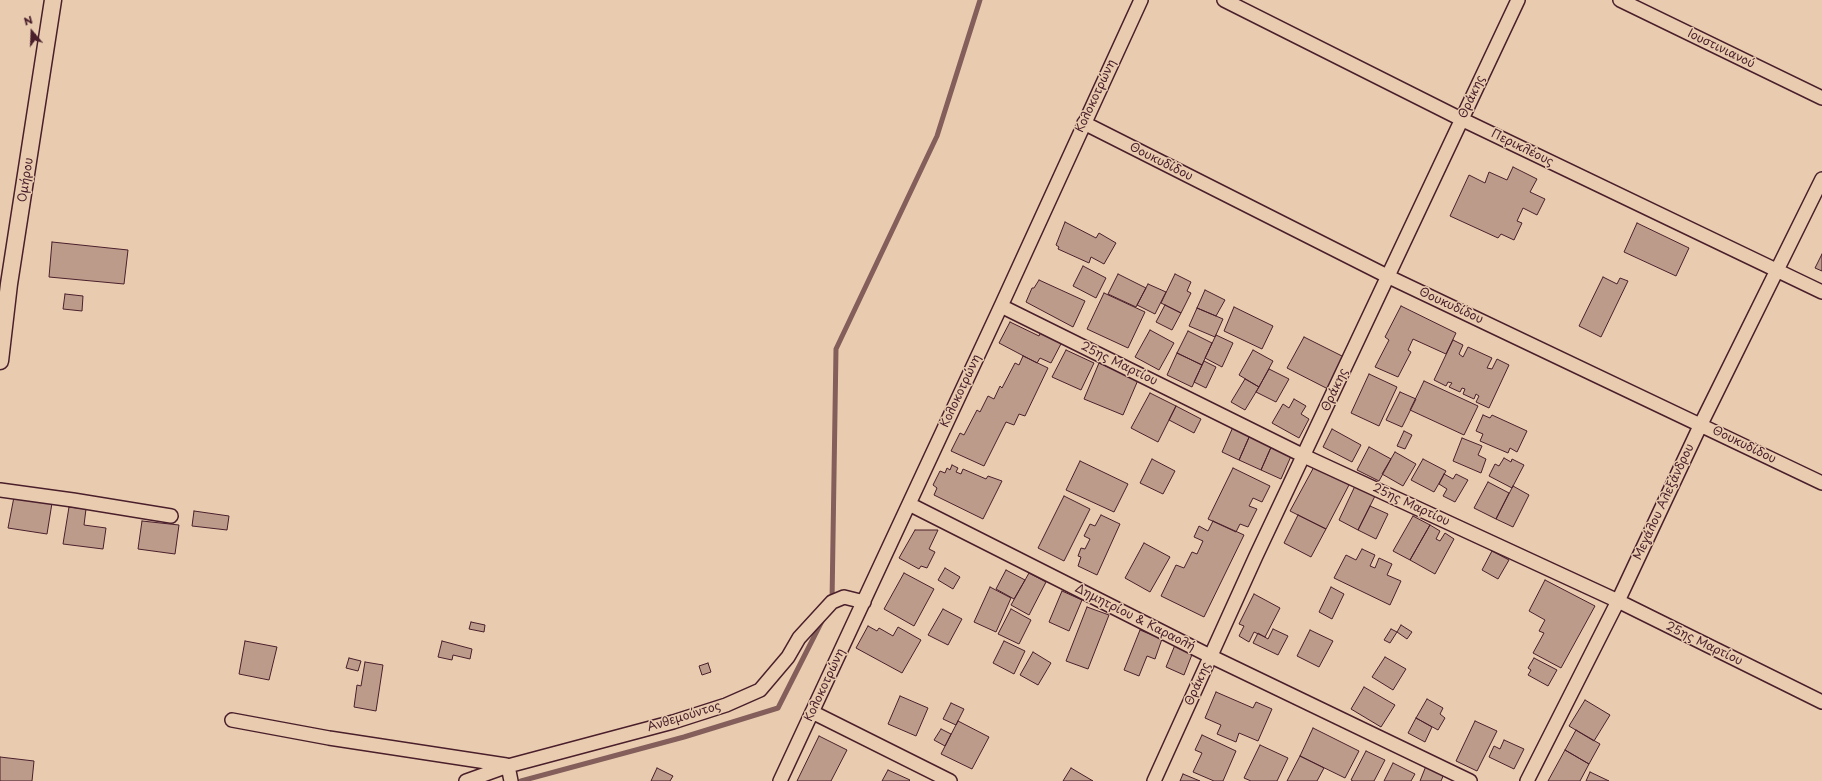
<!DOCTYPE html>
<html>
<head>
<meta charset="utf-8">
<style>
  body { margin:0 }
  #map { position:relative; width:1822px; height:781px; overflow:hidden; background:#e9ccb0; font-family:"Playpen Sans",sans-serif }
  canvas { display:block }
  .north { position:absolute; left:12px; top:12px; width:40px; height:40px; -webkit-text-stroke:3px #e9ccb0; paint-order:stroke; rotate:341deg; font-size:11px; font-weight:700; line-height:16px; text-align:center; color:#4a1f2b }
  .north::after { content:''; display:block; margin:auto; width:14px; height:18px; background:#4a1f2b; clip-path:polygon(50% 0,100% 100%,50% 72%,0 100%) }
</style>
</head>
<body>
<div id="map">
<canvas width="1822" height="781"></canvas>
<div class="north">N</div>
</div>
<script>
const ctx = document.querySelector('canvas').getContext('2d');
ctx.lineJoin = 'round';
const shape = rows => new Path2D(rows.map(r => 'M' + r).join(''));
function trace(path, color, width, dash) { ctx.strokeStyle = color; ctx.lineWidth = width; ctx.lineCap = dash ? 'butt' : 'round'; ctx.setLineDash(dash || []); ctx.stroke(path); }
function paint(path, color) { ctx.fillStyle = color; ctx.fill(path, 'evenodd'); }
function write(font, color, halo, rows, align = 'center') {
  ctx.font = font + ' "Playpen Sans",sans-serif'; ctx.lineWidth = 3; ctx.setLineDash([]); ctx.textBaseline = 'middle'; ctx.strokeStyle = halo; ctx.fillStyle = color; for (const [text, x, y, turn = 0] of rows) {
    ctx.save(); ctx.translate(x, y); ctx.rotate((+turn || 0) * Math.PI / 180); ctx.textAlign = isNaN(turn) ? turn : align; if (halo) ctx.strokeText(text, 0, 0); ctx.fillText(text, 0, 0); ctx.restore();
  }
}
const stream = shape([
  [832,602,836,349,937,136,980,0],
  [521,781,684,737,778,708,823,619]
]);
const building = shape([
  [1513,167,1537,179,1530,192,1545,199,1537,215,1523,208,1517,221,1522,223,1514,240,1501,234,1498,238,1450,216,1469,175,1485,183,1489,172,1507,180,1513,167],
  [1065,222,1096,238,1099,233,1116,243,1104,264,1091,257,1089,263,1058,249,1059,247,1056,245,1065,222],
  [1637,223,1689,248,1676,276,1624,252,1637,223],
  [52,242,128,250,124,284,49,277,52,242],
  [1822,254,1822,271,1815,268,1822,254],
  [1083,266,1106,278,1096,298,1073,286,1083,266],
  [1118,274,1146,288,1136,307,1108,294,1118,274],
  [1175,274,1191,282,1187,291,1191,293,1181,313,1161,303,1175,274],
  [1603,277,1617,284,1620,278,1628,281,1601,337,1579,326,1603,277],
  [1039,280,1085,301,1073,327,1026,302,1032,288,1034,288,1039,280],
  [1148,284,1166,292,1155,314,1137,305,1148,284],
  [1205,290,1225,300,1216,316,1197,308,1205,290],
  [1104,293,1145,312,1128,348,1087,329,1104,293],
  [65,294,83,296,82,311,63,309,65,294],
  [1165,305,1181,313,1172,330,1156,322,1165,305],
  [1401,306,1456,333,1446,354,1413,339,1408,350,1411,352,1398,377,1375,367,1389,340,1385,337,1401,306],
  [1234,307,1273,326,1262,349,1224,331,1234,307],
  [1197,308,1223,319,1215,337,1189,326,1197,308],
  [1010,322,1039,336,1042,329,1063,340,1051,363,1040,358,1037,363,999,343,1010,322],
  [1150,330,1174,343,1159,370,1135,357,1150,330],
  [1188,331,1212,343,1202,365,1177,353,1188,331],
  [1216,335,1233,343,1222,367,1205,358,1216,335],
  [1304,337,1344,357,1328,389,1287,368,1304,337],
  [1453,340,1463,345,1459,354,1463,357,1468,347,1492,358,1487,368,1492,369,1497,359,1509,365,1489,408,1476,402,1479,396,1476,394,1474,399,1463,394,1465,389,1462,388,1460,392,1449,387,1452,383,1448,382,1446,386,1434,380,1453,340],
  [1066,350,1094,363,1081,390,1052,377,1066,350],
  [1253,350,1273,361,1259,387,1239,375,1253,350],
  [1177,353,1202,365,1192,387,1167,375,1177,353],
  [1023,356,1048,368,1025,416,1019,414,1014,425,1006,422,984,466,951,451,960,433,964,435,977,410,980,412,988,396,994,399,1000,386,1002,388,1015,363,1019,365,1023,356],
  [1204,361,1216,367,1206,388,1194,382,1204,361],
  [1099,363,1138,380,1123,415,1084,399,1099,363],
  [1269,369,1289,379,1276,402,1256,392,1269,369],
  [1369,374,1397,387,1379,426,1351,413,1369,374],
  [1245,379,1259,387,1245,410,1231,402,1245,379],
  [1424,381,1478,406,1464,435,1410,410,1424,381],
  [1400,392,1416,399,1402,427,1386,420,1400,392],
  [1150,393,1176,406,1158,442,1131,428,1150,393],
  [1294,399,1306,406,1301,414,1309,419,1299,438,1272,423,1283,404,1289,408,1294,399],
  [1176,406,1201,419,1194,433,1169,420,1176,406],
  [1483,415,1490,418,1492,415,1527,431,1517,452,1510,448,1508,453,1480,441,1483,434,1476,431,1483,415],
  [1233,427,1250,435,1239,460,1222,452,1233,427],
  [1332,429,1361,445,1352,462,1323,447,1332,429],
  [1404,431,1412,435,1405,449,1397,446,1404,431],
  [1250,435,1272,445,1261,470,1239,460,1250,435],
  [1462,438,1482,446,1478,455,1486,459,1481,473,1453,461,1462,438],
  [1272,445,1292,454,1281,479,1261,470,1272,445],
  [1369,447,1391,459,1379,481,1357,470,1369,447],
  [1395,452,1416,464,1403,486,1382,474,1395,452],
  [1504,458,1511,462,1512,459,1524,465,1512,488,1489,476,1495,464,1499,466,1504,458],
  [1152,459,1175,471,1163,494,1140,483,1152,459],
  [1423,459,1446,471,1434,492,1411,480,1423,459],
  [1080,461,1128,484,1114,512,1066,490,1080,461],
  [952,465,958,468,956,472,961,474,963,469,986,479,988,476,1002,481,983,519,934,495,937,488,933,485,940,471,945,473,947,468,950,470,952,465],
  [1315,465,1350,483,1326,529,1290,511,1315,465],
  [1233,468,1270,486,1262,502,1253,498,1249,506,1257,509,1248,527,1240,524,1236,532,1208,519,1233,468],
  [1444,474,1453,479,1456,474,1468,480,1455,502,1443,496,1447,489,1439,484,1444,474],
  [1488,482,1509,493,1496,519,1474,508,1488,482],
  [1355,486,1375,496,1358,530,1339,520,1355,486],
  [1513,486,1529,495,1513,527,1496,519,1513,486],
  [1064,496,1090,509,1064,561,1038,548,1064,496],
  [14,497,52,503,47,534,8,528,14,497],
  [1370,506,1388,514,1376,539,1358,530,1370,506],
  [69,507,86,509,84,525,106,528,103,549,63,544,69,507],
  [194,511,229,516,227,530,192,526,194,511],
  [1101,515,1120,524,1097,575,1078,566,1081,557,1078,556,1081,548,1085,549,1090,539,1084,536,1090,524,1095,526,1101,515],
  [1298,515,1326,529,1311,557,1284,543,1298,515],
  [1413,516,1430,525,1410,560,1393,551,1413,516],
  [142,521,179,525,175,554,138,549,142,521],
  [1213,521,1244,535,1204,617,1161,596,1176,565,1184,568,1192,552,1197,554,1203,541,1194,537,1199,526,1208,531,1213,521],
  [1430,525,1440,531,1436,539,1440,541,1445,533,1454,539,1435,574,1410,560,1430,525],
  [915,530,938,530,929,549,935,552,927,568,921,566,919,569,899,558,915,530],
  [1144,543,1170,557,1150,592,1125,578,1144,543],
  [1362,549,1375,555,1370,566,1375,568,1379,558,1392,564,1387,575,1401,581,1390,605,1334,578,1346,555,1356,560,1362,549],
  [1492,551,1509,560,1498,579,1482,570,1492,551],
  [945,568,960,577,953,589,938,580,945,568],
  [1006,570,1025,580,1014,599,996,589,1006,570],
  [904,573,934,589,914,626,884,609,904,573],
  [1029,573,1046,582,1029,615,1011,605,1029,573],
  [1545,580,1595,606,1561,668,1533,653,1544,633,1539,631,1545,620,1529,611,1545,580],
  [990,587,1011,598,996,632,974,622,990,587],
  [1331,587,1344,594,1332,619,1319,612,1331,587],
  [1062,591,1082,600,1069,631,1049,622,1062,591],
  [1254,594,1280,608,1265,637,1254,632,1249,642,1239,636,1244,626,1239,624,1254,594],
  [1087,607,1109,615,1088,669,1066,661,1087,607],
  [943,609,962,619,948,645,928,635,943,609],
  [1011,609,1031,620,1019,644,998,634,1011,609],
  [471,622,485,625,484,632,469,629,471,622],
  [1401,625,1412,632,1407,639,1397,632,1401,625],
  [868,626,877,631,879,628,893,636,898,627,921,640,902,673,856,648,868,626],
  [1273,629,1288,636,1278,655,1253,643,1258,633,1268,639,1273,629],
  [1391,629,1397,632,1390,643,1384,640,1391,629],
  [1140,630,1162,639,1155,659,1147,656,1139,676,1124,670,1140,630],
  [1310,630,1333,641,1319,667,1297,656,1310,630],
  [245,641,277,647,269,680,239,674,245,641],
  [442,641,472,649,470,659,453,655,452,660,438,657,442,641],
  [1004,641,1025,651,1014,674,993,663,1004,641],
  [1175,645,1193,652,1184,675,1166,667,1175,645],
  [1033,652,1051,663,1038,685,1020,675,1033,652],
  [1385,657,1406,669,1393,690,1372,677,1385,657],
  [349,658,361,661,358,671,346,668,349,658],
  [1534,658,1557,670,1548,686,1528,675,1531,670,1528,668,1534,658],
  [365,662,383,665,376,711,354,707,357,685,361,686,365,662],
  [708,663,711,672,702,675,699,666,708,663],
  [1364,687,1395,705,1381,727,1351,709,1364,687],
  [1216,692,1253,708,1256,702,1272,709,1258,741,1239,733,1236,742,1217,734,1221,725,1205,718,1216,692],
  [900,696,928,708,916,736,888,724,900,696],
  [1427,699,1443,708,1440,714,1445,718,1438,730,1416,718,1427,699],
  [1585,700,1610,715,1594,741,1569,726,1585,700],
  [951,703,964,709,956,725,943,719,951,703],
  [1416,718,1432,727,1425,742,1408,733,1416,718],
  [958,721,989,737,972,769,941,754,958,721],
  [1475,721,1497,731,1477,771,1456,761,1475,721],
  [1313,728,1359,751,1345,778,1300,756,1313,728],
  [941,729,951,734,945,746,934,740,941,729],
  [1576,730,1600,744,1589,764,1565,750,1576,730],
  [1202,735,1236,751,1223,781,1214,781,1193,772,1202,753,1195,750,1202,735],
  [819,736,847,750,831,781,797,781,819,736],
  [1504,740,1524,749,1514,769,1489,757,1494,746,1500,749,1504,740],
  [1260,745,1288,758,1277,781,1251,781,1244,778,1260,745],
  [1565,750,1589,764,1580,781,1548,781,1565,750],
  [1366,751,1385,760,1374,781,1353,781,1351,780,1366,751],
  [1300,756,1324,768,1317,781,1287,781,1300,756],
  [0,757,34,761,32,781,0,781,0,757],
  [1393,763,1415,774,1411,781,1384,781,1393,763],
  [1426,766,1444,774,1441,781,1420,781,1426,766],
  [657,768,673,776,670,781,651,781,657,768],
  [1071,768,1093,781,1063,781,1071,768],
  [888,770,910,780,909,781,882,781,888,770],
  [1590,772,1609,781,1586,781,1590,772],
  [1183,774,1200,781,1180,781,1183,774]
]);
const minor = shape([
  [1224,0,1461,119,1822,292],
  [1620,0,1822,98],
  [1084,123,1389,277,1822,483],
  [1001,306,1304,456,1618,601,1822,702],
  [0,490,73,500,171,516],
  [909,504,1210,656,1470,781],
  [812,712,950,781],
  [232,720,329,738,506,765],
  [508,766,511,781],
  [466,781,508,766,673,722,726,705,760,690,788,657,799,638,832,602,844,597,864,602],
  [780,781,1001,306,1141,0],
  [1154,781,1256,556,1518,0],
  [1527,781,1618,601,1701,424,1822,179]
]);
const tertiary = shape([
  [0,361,9,284,53,0]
]);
const streetNames = [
  ["Ιουστινιανού",1721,49,26],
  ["Κολοκοτρώνη",1096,96,-65],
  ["Θράκης",1472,97,-65],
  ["Περικλέους",1522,148,26],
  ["Θουκυδίδου",1161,162,27],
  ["Ομήρου",26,180,-81],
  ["Θουκυδίδου",1451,306,25],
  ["25ης Μαρτίου",1119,364,26],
  ["Θράκης",1335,390,-65],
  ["Κολοκοτρώνη",961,391,-65],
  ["Θουκυδίδου",1744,445,26],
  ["Μεγάλου Αλεξάνδρου",1664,502,-65],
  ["25ης Μαρτίου",1411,505,25],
  ["Δημητρίου & Καραολή",1135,618,27],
  ["25ης Μαρτίου",1704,644,26],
  ["Θράκης",1198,684,-66],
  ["Κολοκοτρώνη",825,685,-65],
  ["Ανθεμούντος",684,717,-17]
];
trace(stream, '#845e5b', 5);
paint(building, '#bc9b8b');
trace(building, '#4a1f2b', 1);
trace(minor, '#4a1f2b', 16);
trace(tertiary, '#4a1f2b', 19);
trace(minor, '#e9ccb0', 13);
trace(tertiary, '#e9ccb0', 16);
write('12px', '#4a1f2b', '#e9ccb0', streetNames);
</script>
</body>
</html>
